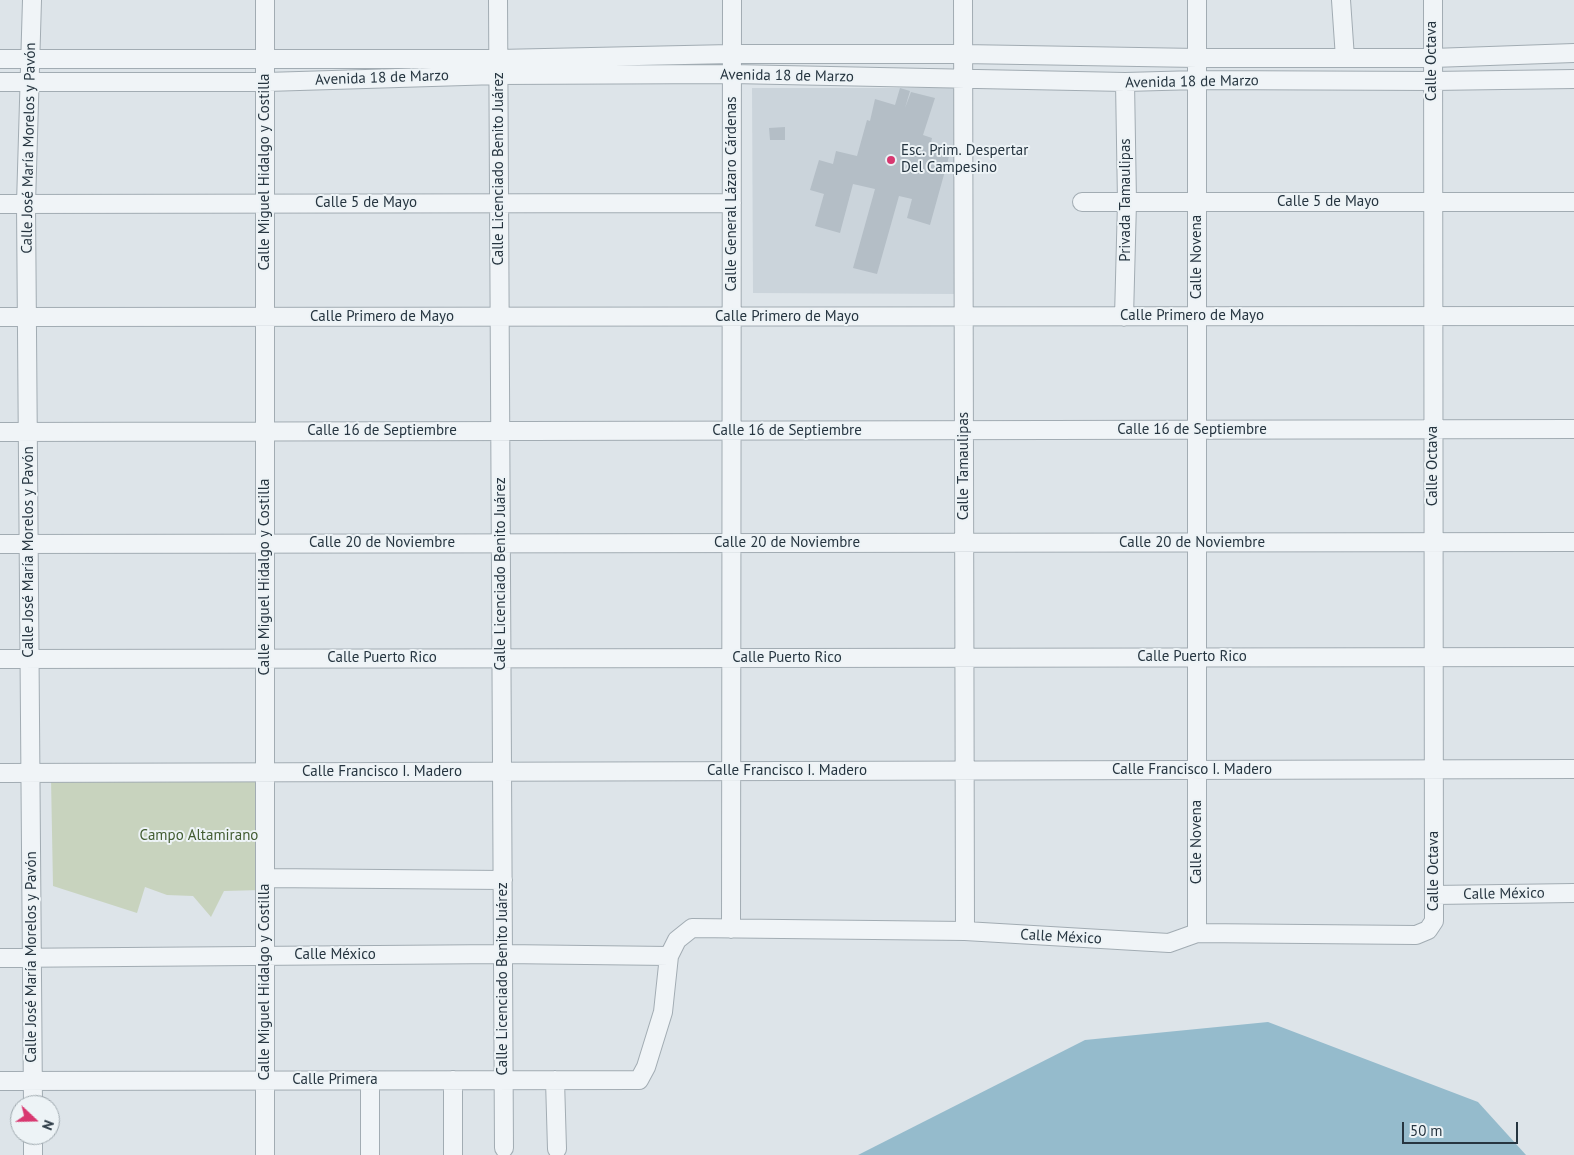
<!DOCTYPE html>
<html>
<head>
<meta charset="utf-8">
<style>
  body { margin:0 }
  #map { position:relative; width:1574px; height:1155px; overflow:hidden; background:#dde4e9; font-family:"PT Sans",sans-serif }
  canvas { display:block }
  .north { position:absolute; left:10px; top:1095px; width:50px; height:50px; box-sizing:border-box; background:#edf3f6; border:1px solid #9da7ad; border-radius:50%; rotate:111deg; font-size:14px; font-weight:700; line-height:20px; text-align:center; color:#263540 }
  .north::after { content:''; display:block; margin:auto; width:18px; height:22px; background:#d83870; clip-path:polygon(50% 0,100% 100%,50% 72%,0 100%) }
  .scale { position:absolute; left:1402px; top:1122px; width:116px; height:22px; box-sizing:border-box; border:2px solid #263540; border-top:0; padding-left:6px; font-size:15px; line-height:18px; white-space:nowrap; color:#263540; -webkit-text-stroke:4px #edf3f6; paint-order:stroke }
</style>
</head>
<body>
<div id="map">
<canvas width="1574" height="1155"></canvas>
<div class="north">N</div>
<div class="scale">50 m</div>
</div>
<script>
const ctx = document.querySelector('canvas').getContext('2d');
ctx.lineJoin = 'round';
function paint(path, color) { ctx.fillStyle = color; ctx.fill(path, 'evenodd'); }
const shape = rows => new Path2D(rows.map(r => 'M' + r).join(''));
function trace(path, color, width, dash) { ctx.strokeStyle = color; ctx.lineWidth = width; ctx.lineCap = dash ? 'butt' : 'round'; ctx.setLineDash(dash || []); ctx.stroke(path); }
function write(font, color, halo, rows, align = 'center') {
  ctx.font = font + ' "PT Sans",sans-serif'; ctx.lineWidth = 4; ctx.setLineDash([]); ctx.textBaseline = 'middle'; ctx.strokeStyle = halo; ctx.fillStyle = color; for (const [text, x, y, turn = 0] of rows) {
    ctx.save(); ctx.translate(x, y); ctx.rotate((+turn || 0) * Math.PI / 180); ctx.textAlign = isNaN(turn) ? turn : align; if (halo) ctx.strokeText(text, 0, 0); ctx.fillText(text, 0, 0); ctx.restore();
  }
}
const built = shape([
  [752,88,956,88,954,294,753,293]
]);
const green = shape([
  [261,775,262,890,224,891,211,917,193,896,167,895,145,887,137,913,53,886,51,778]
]);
const water = shape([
  [1268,1022,1478,1102,1526,1155,858,1155,1085,1040]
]);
const building = shape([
  [900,88,910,91,905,108,911,92,935,98,923,135,932,138,930,148,950,153,930,225,907,218,912,199,899,196,877,274,853,268,875,189,853,184,840,233,815,226,824,194,810,190,819,160,833,164,836,151,857,156,867,120,870,121,875,99,895,105],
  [785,127,785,140,770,140,769,128]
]);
const minor = shape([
  [32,0,26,204,33,1105],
  [498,0,504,1148],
  [963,0,965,931],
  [1341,0,1345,58],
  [0,59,498,59,731,54,963,54,1197,58,1433,58,1574,53],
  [0,82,266,82,498,75,732,74,1125,82,1198,80,1432,81,1574,79],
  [1082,202,1574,202],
  [0,204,732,203],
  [0,317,1574,316],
  [1124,317,1127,202,1125,82],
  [0,432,1574,429],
  [0,544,1574,542],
  [0,659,1574,657],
  [0,773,1574,769],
  [265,878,503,880],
  [1434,895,1574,893],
  [731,929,732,0],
  [1197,933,1197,0],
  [0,958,503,954,669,956],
  [555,1080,557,1149],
  [0,1081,639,1080,646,1067,663,1012,669,956,677,940,692,928,965,931,1169,943,1197,933,1416,935,1428,930,1434,921,1433,0],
  [33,1135,33,1155],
  [265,1155,265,0],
  [370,1155,370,1080],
  [453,1155,453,1080]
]);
const markers = [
  [891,160,5,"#d83870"]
];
const streetNames = [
  ["Calle Octava",1432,61,-90],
  ["Avenida 18 de Marzo",787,76,1],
  ["Avenida 18 de Marzo",382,78,-2],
  ["Avenida 18 de Marzo",1192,82,-1],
  ["Calle José María Morelos y Pavón",29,148,-89],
  ["Calle Licenciado Benito Juárez",499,169,-90],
  ["Calle Miguel Hidalgo y Costilla",265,172,-90],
  ["Calle General Lázaro Cárdenas",732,194,-90],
  ["Privada Tamaulipas",1126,200,-90],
  ["Calle 5 de Mayo",1328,202],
  ["Calle 5 de Mayo",366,203],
  ["Calle Novena",1197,257,-90],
  ["Calle Primero de Mayo",1192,316],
  ["Calle Primero de Mayo",382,317],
  ["Calle Primero de Mayo",787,317],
  ["Calle 16 de Septiembre",1192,430],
  ["Calle 16 de Septiembre",382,431],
  ["Calle 16 de Septiembre",787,431],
  ["Calle Tamaulipas",964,466,-90],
  ["Calle Octava",1433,466,-90],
  ["Calle 20 de Noviembre",382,543],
  ["Calle 20 de Noviembre",787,543],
  ["Calle 20 de Noviembre",1192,543],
  ["Calle José María Morelos y Pavón",29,552,-90],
  ["Calle Licenciado Benito Juárez",501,574,-90],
  ["Calle Miguel Hidalgo y Costilla",265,577,-90],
  ["Calle Puerto Rico",1192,657],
  ["Calle Puerto Rico",382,658],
  ["Calle Puerto Rico",787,658],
  ["Calle Francisco I. Madero",1192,770],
  ["Calle Francisco I. Madero",787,771],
  ["Calle Francisco I. Madero",382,772],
  ["Calle Novena",1197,842,-90],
  ["Calle Octava",1434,871,-90],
  ["Calle México",1504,894,-1],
  ["Calle México",1061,937,3],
  ["Calle México",335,955],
  ["Calle José María Morelos y Pavón",32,957,-90],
  ["Calle Licenciado Benito Juárez",503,979,-90],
  ["Calle Miguel Hidalgo y Costilla",265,982,-90],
  ["Calle Primera",335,1080]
];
const poiNames = [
  ["Esc. Prim. Despertar",901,151],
  ["Del Campesino",901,168]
];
const parkNames = [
  ["Campo Altamirano",199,836]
];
paint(built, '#cbd4db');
paint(green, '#c8d3be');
paint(water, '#95bbcc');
paint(building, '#b4bec6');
trace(minor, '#a2acb3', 20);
trace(minor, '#f0f4f7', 18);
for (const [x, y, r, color] of markers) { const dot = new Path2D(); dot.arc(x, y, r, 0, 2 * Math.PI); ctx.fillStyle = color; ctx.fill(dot); trace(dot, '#edf3f6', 2); }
write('15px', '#263540', '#edf3f6', streetNames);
write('15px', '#263540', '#edf3f6', poiNames, 'left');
write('15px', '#435d32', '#edf3f6', parkNames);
</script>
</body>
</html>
